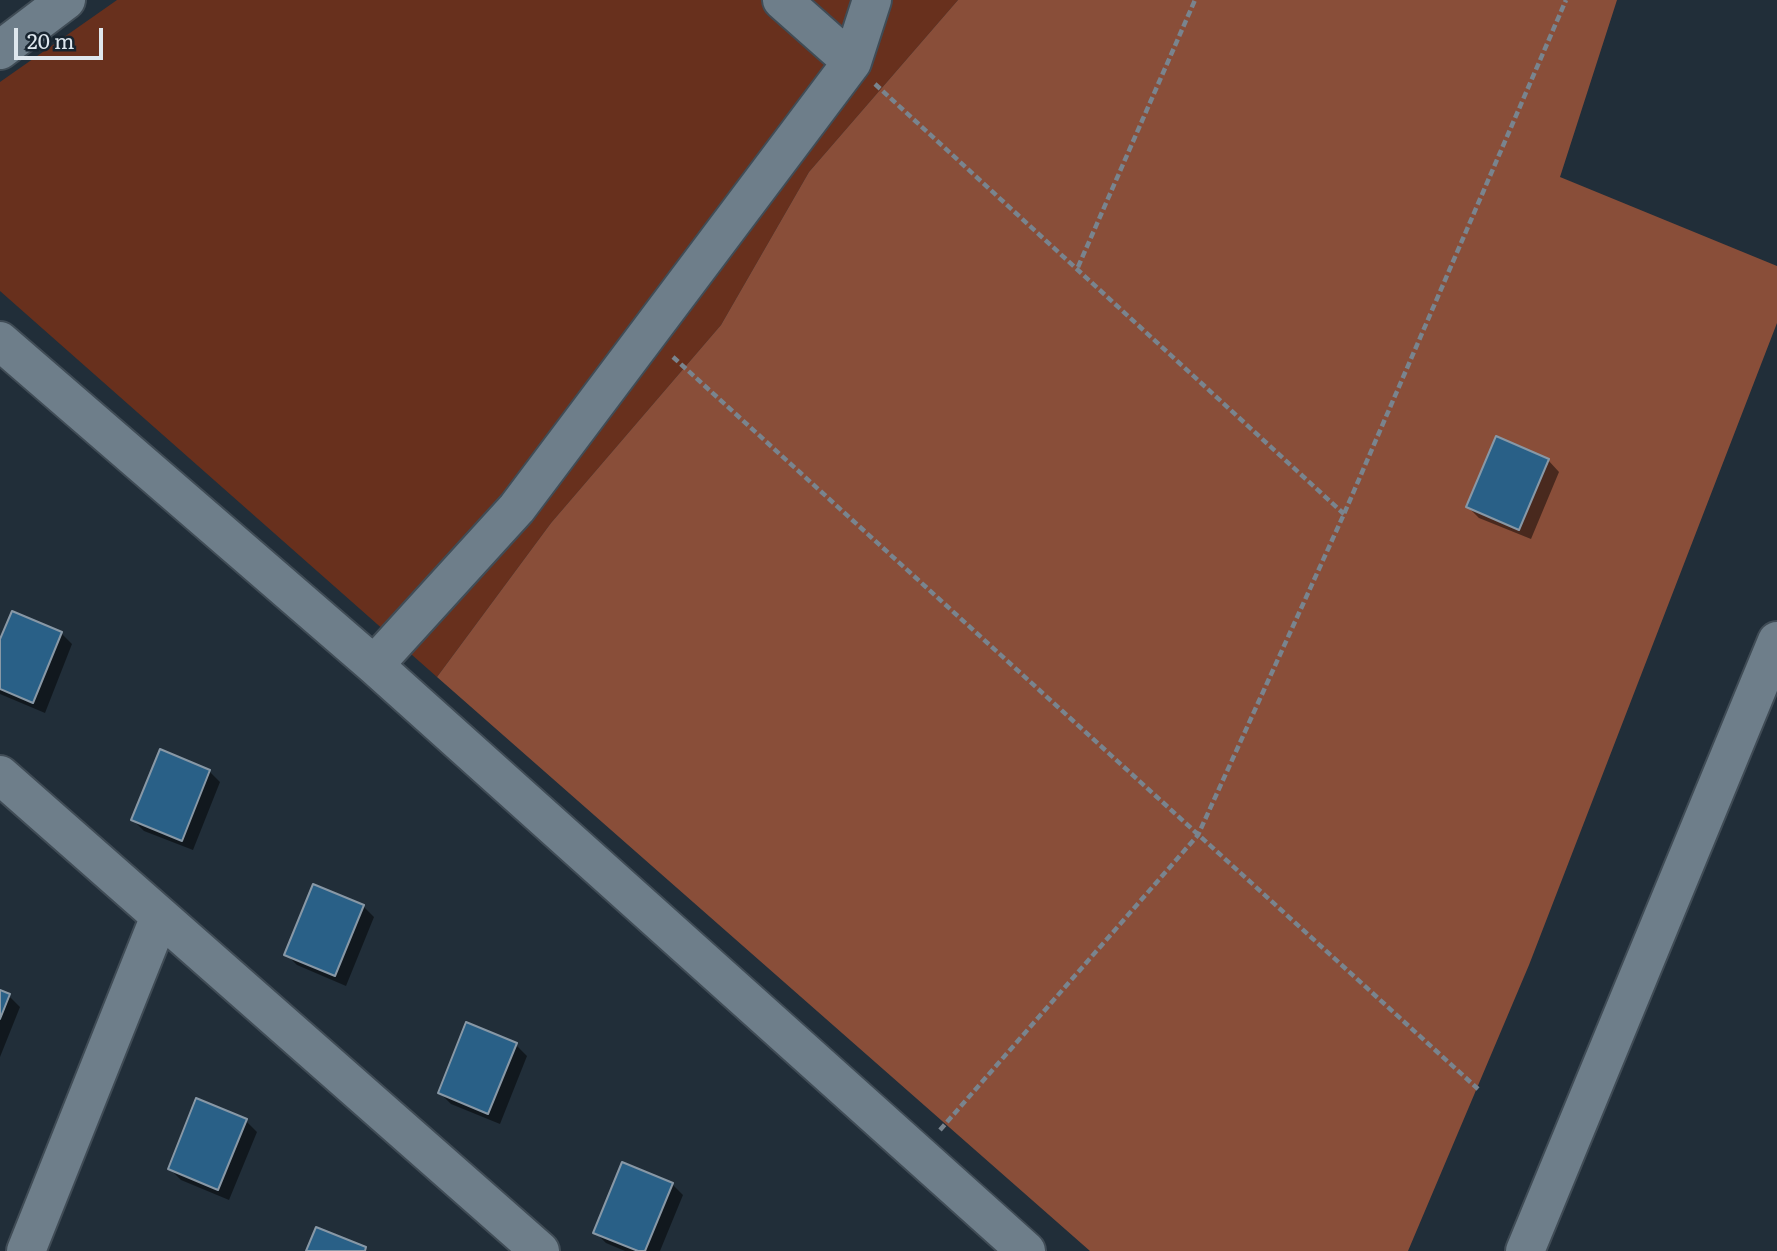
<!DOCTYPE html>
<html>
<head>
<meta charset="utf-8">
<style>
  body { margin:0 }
  #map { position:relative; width:1777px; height:1251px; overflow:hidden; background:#212e39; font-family:Literata,serif }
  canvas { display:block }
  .scale { position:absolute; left:14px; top:28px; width:89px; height:32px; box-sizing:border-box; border:4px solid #dee7ee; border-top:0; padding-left:9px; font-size:21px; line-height:24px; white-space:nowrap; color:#dee7ee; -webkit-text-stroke:5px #17242f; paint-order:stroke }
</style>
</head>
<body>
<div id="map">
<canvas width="1777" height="1251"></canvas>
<div class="scale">20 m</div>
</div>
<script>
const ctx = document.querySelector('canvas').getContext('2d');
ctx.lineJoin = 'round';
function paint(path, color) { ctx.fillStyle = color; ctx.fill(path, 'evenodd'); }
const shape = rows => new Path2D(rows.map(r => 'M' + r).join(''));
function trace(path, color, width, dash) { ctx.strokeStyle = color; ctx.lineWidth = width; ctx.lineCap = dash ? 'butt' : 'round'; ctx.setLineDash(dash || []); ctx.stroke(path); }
const green = shape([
  [117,0,958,0,809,172,721,325,551,523,437,677,0,291,0,82]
]);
const forest = shape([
  [958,0,1617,0,1560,177,1777,266,1777,323,1529,965,1408,1251,1090,1251,437,677,551,523,721,325,809,172]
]);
const shadow = shape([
  [1548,460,1559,472,1531,539,1479,518,1468,507],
  [61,633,72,644,45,713,0,694,0,644],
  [209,771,220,782,193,850,144,831,133,820],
  [363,906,374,917,346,986,297,965,286,954],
  [0,992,9,996,20,1007,0,1057],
  [516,1045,527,1056,500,1124,451,1104,440,1093],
  [246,1121,257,1132,229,1200,181,1180,170,1169],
  [672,1184,683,1195,660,1251,625,1251,606,1243,595,1232]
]);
const building = shape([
  [1496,436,1549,459,1519,530,1466,507,1496,436],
  [12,611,62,632,33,703,0,689,0,639,12,611],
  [160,749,210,770,182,841,131,820,160,749],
  [313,884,364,905,335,976,284,955,313,884],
  [0,990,10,994,0,1019,0,990],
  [466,1022,517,1043,488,1114,438,1093,466,1022],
  [196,1098,247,1119,218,1190,168,1169,196,1098],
  [622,1162,673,1183,645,1251,638,1251,593,1233,622,1162],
  [316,1227,366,1247,365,1251,306,1251,316,1227]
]);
const path = shape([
  [875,84,1344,514],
  [1078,267,1195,0],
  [673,357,1478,1089],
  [940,1130,1198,835,1344,514,1566,0]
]);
const minor = shape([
  [782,0,852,62],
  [0,50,66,0],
  [0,341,374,665,1026,1251],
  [374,665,517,508,852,62,872,0],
  [0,775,540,1251],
  [26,1251,160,916],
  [1525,1251,1777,641]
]);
paint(green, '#68301d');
paint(forest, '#894e39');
paint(shadow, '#0007');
paint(building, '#296087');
trace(building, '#8898a6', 2);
trace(minor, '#404c56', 42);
trace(path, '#79848e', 4.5, [7, 3.5]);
trace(minor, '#6e7e8a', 38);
</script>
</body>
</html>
